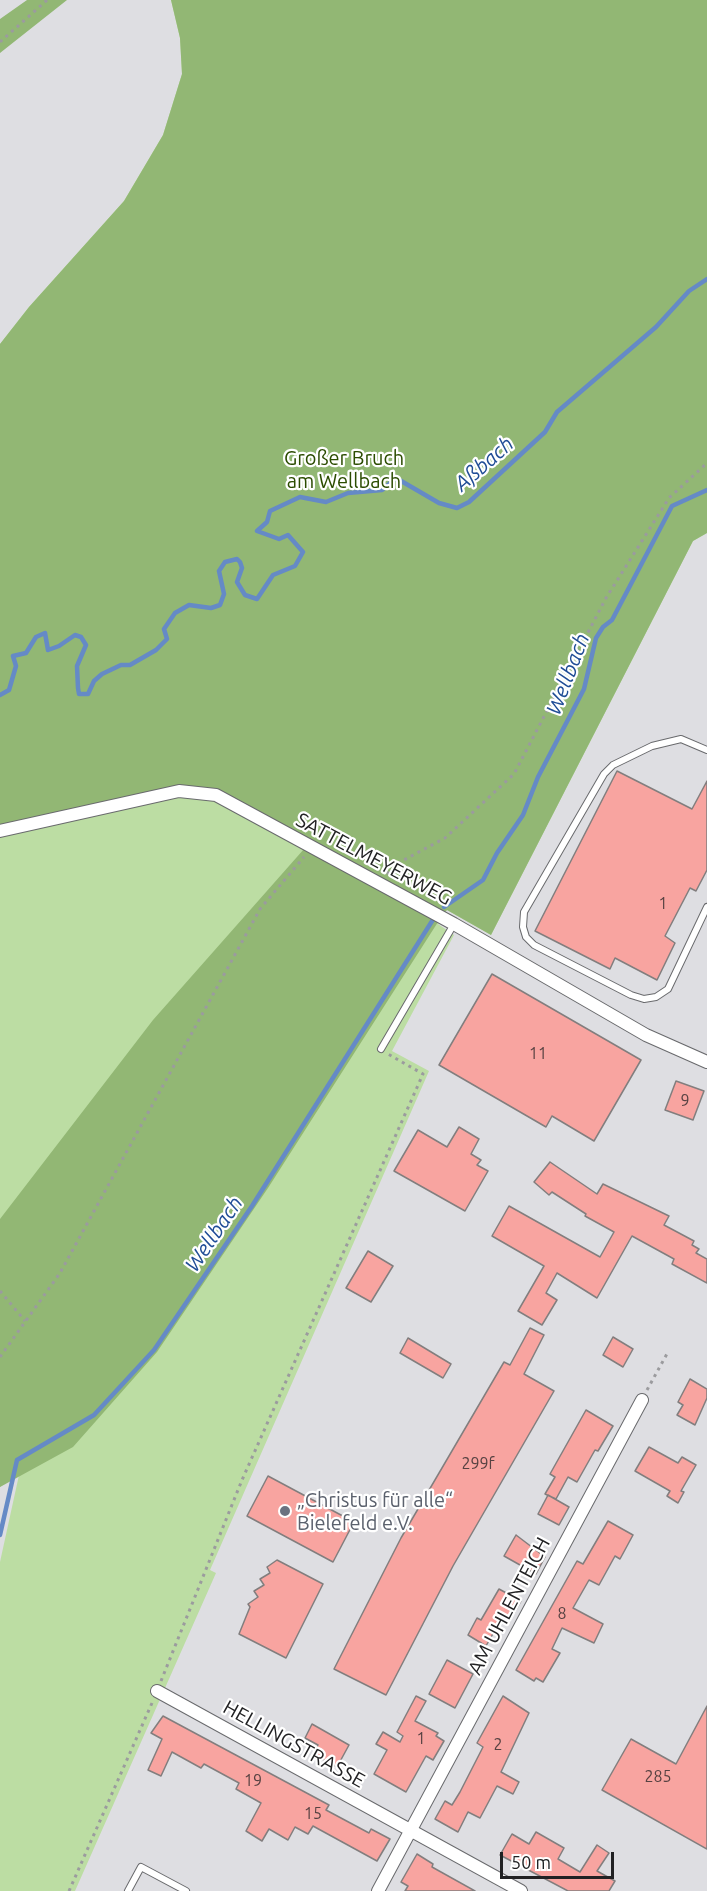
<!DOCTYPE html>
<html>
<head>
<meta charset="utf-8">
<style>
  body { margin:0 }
  #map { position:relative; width:707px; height:1891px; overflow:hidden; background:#dedee2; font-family:Ubuntu,sans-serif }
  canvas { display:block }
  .scale { position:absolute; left:500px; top:1852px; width:114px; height:27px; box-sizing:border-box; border:3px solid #212123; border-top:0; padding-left:8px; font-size:18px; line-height:21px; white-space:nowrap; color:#212123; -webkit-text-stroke:4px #fff; paint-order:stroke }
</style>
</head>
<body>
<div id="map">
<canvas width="707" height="1891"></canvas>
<div class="scale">50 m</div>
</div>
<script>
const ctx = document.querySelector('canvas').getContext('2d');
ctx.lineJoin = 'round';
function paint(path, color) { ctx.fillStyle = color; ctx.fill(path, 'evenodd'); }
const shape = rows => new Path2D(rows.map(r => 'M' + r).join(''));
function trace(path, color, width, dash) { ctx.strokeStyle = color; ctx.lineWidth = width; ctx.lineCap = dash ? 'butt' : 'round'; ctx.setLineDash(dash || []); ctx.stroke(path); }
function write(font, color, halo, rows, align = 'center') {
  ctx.font = font + ' Ubuntu,sans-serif'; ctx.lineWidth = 4.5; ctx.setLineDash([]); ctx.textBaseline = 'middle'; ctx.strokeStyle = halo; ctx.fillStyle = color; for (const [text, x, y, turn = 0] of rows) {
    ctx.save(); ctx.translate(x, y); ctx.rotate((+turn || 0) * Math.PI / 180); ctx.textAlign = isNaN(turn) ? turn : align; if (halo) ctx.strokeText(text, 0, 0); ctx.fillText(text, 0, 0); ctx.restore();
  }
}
const green = shape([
  [171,0,707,0,707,533,693,541,491,935,447,910,438,924,454,935,392,1051,429,1071,210,1570,216,1573,75,1891,0,1891,0,1562,19,1475,0,1487,0,344,29,307,124,201,163,135,182,74,180,38]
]);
const forest = shape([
  [27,0,67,0,0,53,0,19],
  [171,0,707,0,707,533,693,541,491,935,447,910,444,913,217,790,182,785,0,825,0,344,29,307,124,201,163,135,182,74,180,38],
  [304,849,438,922,268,1188,157,1352,73,1447,0,1487,0,1219,153,1020]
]);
const stream = shape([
  [0,695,9,690,16,666,13,656,26,653,36,637,45,633,48,650,59,646,75,635,81,637,86,645,77,666,78,688,79,694,88,694,94,681,102,674,121,665,130,665,156,650,167,639,164,629,175,613,189,605,211,608,220,605,224,594,219,571,225,562,237,559,240,562,242,568,237,582,245,595,257,599,273,575,295,566,303,552,288,535,279,539,257,531,267,522,270,511,300,497,326,502,348,493,382,490,396,478,439,503,457,508,469,502,545,432,557,412,656,327,689,291,707,279],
  [444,907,483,880,497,853,523,815,538,777,584,689,596,638,603,627,612,620,672,506,707,490],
  [0,1535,17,1460,94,1415,154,1350,252,1206,434,918]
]);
const building = shape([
  [617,771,692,809,707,781,707,870,696,891,690,888,665,936,675,943,657,980,615,958,610,969,535,931,617,771],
  [492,974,641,1060,594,1141,552,1116,546,1127,439,1065,492,974],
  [676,1081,704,1091,693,1120,665,1110,676,1081],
  [459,1127,479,1139,471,1154,481,1160,477,1165,488,1171,465,1211,394,1171,418,1130,447,1147,459,1127],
  [550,1162,597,1194,603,1184,669,1216,664,1225,694,1241,692,1245,699,1249,696,1253,707,1259,707,1283,672,1264,674,1259,632,1236,597,1298,557,1273,546,1293,557,1300,542,1325,518,1311,544,1266,492,1236,509,1206,600,1257,614,1232,585,1216,586,1214,552,1192,549,1195,534,1182,550,1162],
  [368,1251,393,1266,371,1302,346,1288,368,1251],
  [530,1328,544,1335,524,1374,554,1391,453,1566,386,1695,334,1669,401,1538,504,1362,510,1365,530,1328],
  [613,1337,633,1349,623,1367,603,1355,613,1337],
  [408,1338,451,1364,443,1378,400,1353,408,1338],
  [690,1379,707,1389,707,1398,695,1425,677,1415,683,1405,678,1402,690,1379],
  [586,1410,613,1426,598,1451,595,1450,577,1482,568,1477,556,1499,545,1494,555,1477,550,1474,586,1410],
  [649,1447,678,1463,682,1457,696,1465,681,1491,684,1492,678,1503,667,1496,670,1491,635,1471,649,1447],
  [268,1476,354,1522,333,1562,247,1516,268,1476],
  [548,1495,569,1507,559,1525,538,1514,548,1495],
  [608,1521,633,1535,620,1559,615,1556,599,1585,589,1580,573,1608,603,1624,594,1643,562,1628,552,1649,560,1653,543,1682,536,1678,534,1681,516,1670,577,1561,583,1564,608,1521],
  [516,1535,545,1557,536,1574,504,1556,516,1535],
  [277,1560,323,1584,286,1658,239,1634,250,1607,248,1604,258,1597,254,1591,264,1585,260,1579,270,1573,267,1567,277,1560],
  [499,1589,521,1601,510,1620,503,1616,486,1646,468,1635,477,1618,481,1620,499,1589],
  [447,1660,473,1674,455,1708,429,1694,447,1660],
  [416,1696,426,1701,415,1721,438,1733,436,1736,444,1741,433,1760,426,1756,406,1792,374,1774,387,1750,376,1744,383,1732,400,1742,403,1736,397,1732,416,1696],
  [503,1696,529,1713,501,1772,519,1782,513,1794,497,1786,480,1818,468,1812,458,1832,435,1819,445,1801,452,1805,460,1792,483,1747,477,1743,503,1696],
  [707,1706,707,1849,602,1790,631,1739,676,1764,707,1706],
  [163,1716,329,1805,326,1810,369,1833,371,1829,390,1839,377,1861,313,1826,308,1834,295,1827,288,1840,269,1829,262,1841,246,1831,261,1803,236,1789,239,1783,204,1764,201,1768,172,1752,161,1776,148,1770,162,1739,151,1733,163,1716],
  [312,1724,349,1745,337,1767,313,1754,318,1745,305,1738,312,1724],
  [536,1832,564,1848,558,1859,580,1872,597,1845,609,1853,597,1871,615,1881,609,1891,568,1891,500,1855,512,1834,529,1844,536,1832],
  [417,1854,433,1864,432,1867,475,1891,405,1891,408,1886,401,1882,417,1854]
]);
const path = shape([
  [0,42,47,0],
  [387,874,400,862,445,838,514,774,606,598,669,498,707,463],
  [0,1291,25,1321],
  [0,1357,60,1273,260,909,304,857],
  [647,1390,668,1352],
  [161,1681,242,1480,423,1074,388,1054],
  [69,1891,152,1703]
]);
const lane = shape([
  [707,750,681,739,652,746,613,765,604,774,524,912,523,927,526,937,534,945,631,995,644,999,656,997,668,989,707,907],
  [381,1049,454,924],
  [128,1891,141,1867,186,1891]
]);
const street = shape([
  [0,831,179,791,216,795,454,924,646,1035,707,1062],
  [157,1691,521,1891],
  [378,1891,642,1400]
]);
const markers = [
  [285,1511,6,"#6b7280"]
];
const numberNames = [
  ["1",663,904],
  ["11",538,1054],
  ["9",685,1101],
  ["299f",478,1464],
  ["8",562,1614],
  ["1",421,1739],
  ["2",498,1745],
  ["285",658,1777],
  ["19",253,1781],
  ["15",313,1814]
];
const parkNames = [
  ["Großer Bruch",344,458],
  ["am Wellbach",344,481]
];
const streetNames = [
  ["SATTELMEYERWEG",374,859,28],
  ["AM UHLENTEICH",509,1606,-62],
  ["HELLINGSTRASSE",294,1744,29]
];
const worshipNames = [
  ["„Christus für alle“",297,1500],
  ["Bielefeld e.V.",297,1523]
];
const waterNames = [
  ["Aßbach",484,464,-41],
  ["Wellbach",568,674,-69],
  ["Wellbach",214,1234,-56]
];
paint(green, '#bcdda3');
paint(forest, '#92b774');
trace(stream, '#658ac6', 4.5);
paint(building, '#f8a4a0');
trace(building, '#827e7e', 1.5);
trace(lane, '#696a6d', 8);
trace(street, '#696a6d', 14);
trace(path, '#9b9b9e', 3, [3, 4.5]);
trace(lane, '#fff', 6);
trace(street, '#fff', 12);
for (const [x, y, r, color] of markers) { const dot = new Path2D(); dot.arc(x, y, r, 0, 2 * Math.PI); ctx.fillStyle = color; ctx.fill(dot); trace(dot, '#fff', 2); }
write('16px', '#574242', null, numberNames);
write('20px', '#2b4c00', '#fff', parkNames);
write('20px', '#212123', '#fff', streetNames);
write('20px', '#5b616d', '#fff', worshipNames, 'left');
write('italic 21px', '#204d96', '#fff', waterNames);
</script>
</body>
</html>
